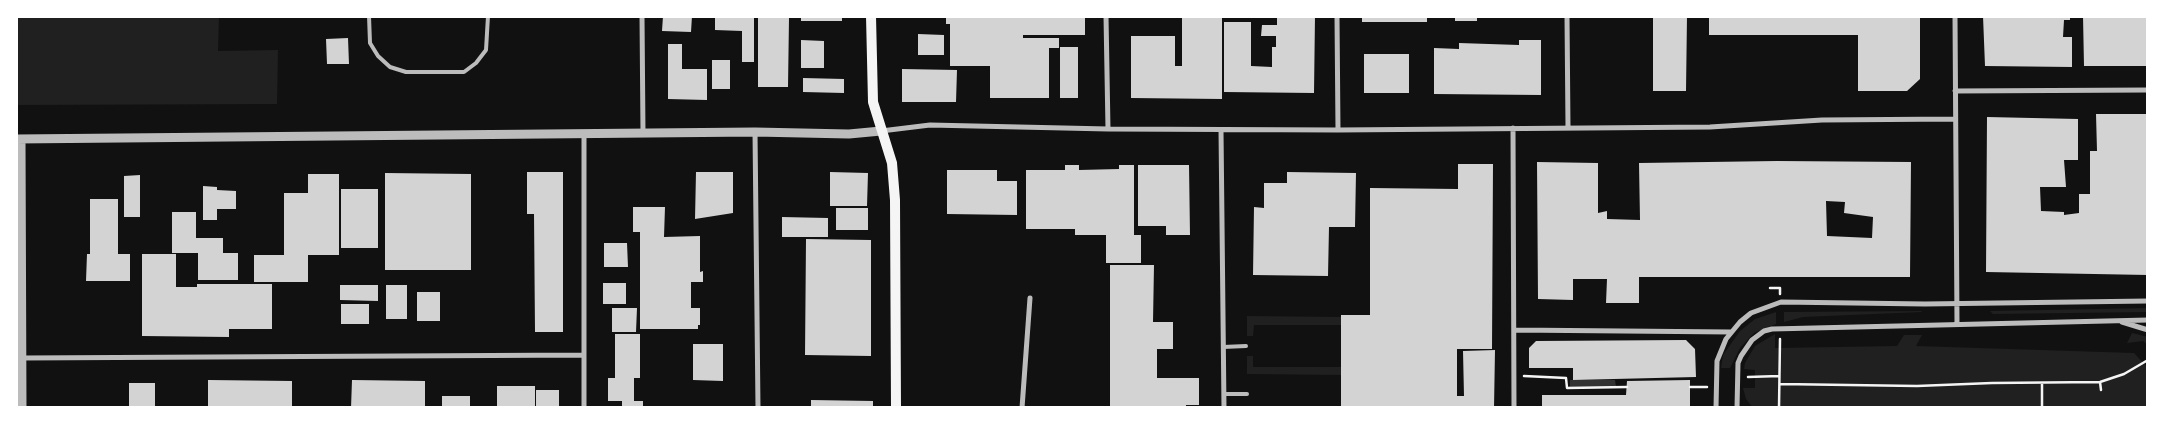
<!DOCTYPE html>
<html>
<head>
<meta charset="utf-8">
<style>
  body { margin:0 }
  #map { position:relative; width:2164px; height:424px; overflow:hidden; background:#111; font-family:Cabin,sans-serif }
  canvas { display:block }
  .frame { position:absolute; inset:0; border:18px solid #fff; pointer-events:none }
</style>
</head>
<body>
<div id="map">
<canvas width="2164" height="424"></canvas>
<div class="frame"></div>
</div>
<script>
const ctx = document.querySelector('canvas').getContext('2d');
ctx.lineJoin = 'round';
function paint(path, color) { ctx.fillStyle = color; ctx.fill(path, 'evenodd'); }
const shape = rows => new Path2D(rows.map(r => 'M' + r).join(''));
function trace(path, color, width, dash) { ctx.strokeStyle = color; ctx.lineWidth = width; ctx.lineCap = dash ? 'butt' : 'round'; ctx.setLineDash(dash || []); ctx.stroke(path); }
const green = shape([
  [16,16,219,16,218,51,278,50,277,104,16,105],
  [2148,308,2148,312,1993,314,1990,311],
  [1776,312,1776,324,1754,333,1740,348,1730,368,1721,368,1723,355,1740,331,1755,319],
  [1784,312,1921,311,1922,312,1803,317,1784,322],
  [1247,316,1341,317,1341,325,1254,325,1253,336,1247,336],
  [2132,333,2148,337,2148,345,2143,341,2127,343],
  [1775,334,1775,348,1897,346,1904,335,1922,335,1916,346,2134,353,2148,368,2148,408,1753,408,1746,399,1743,388,1755,388,1755,370,1744,369,1745,363,1755,346],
  [1247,356,1253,356,1253,367,1341,367,1341,375,1247,374]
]);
const water = shape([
  [1570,380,1615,380,1616,387,1570,388]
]);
const building = shape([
  [663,16,692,16,691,32,662,31],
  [715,16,754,16,754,62,742,62,742,31,715,30],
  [801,16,842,16,842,21,801,21],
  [946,16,1085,16,1085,35,1023,35,1023,38,1059,38,1059,48,1049,48,1049,98,990,98,990,66,950,66,950,24,946,24],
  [1182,16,1222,16,1222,99,1131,98,1131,36,1175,36,1175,66,1182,66],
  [1277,16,1315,16,1314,93,1224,92,1224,22,1251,22,1251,66,1272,67,1272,47,1276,47,1276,36,1261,36,1262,25,1277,25],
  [1362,16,1427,16,1427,22,1362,22],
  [1455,16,1477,16,1477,21,1455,21],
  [1653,16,1687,16,1686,91,1653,91],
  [1709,16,1920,16,1920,79,1907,91,1858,91,1858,35,1709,35],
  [1983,16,2070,16,2070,20,2064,20,2063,37,2072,37,2072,67,1985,66],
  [2083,16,2148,16,2148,66,2084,66],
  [758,18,789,18,788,87,758,87],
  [918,34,944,35,944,55,918,55],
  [348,38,349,64,327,64,326,39],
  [801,40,824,41,824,68,801,68],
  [1519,40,1541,40,1541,95,1434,94,1434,48,1459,49,1459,43,1519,45],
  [668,44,682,44,682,69,707,69,707,100,668,99],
  [1060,47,1078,47,1078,98,1060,98],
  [1364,54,1409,54,1409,93,1364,93],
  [712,60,730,60,730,89,712,89],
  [902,69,957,70,956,102,902,102],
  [803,78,844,79,844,93,803,92],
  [2096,114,2148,114,2148,275,1986,272,1987,117,2078,119,2078,160,2064,160,2066,187,2040,187,2041,211,2064,212,2064,215,2079,213,2079,194,2090,194,2090,151,2097,151],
  [1777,161,1911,162,1910,277,1639,277,1639,303,1606,303,1607,279,1573,279,1573,300,1538,299,1537,162,1598,163,1598,213,1607,211,1607,219,1640,220,1639,163],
  [1826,201,1845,202,1844,213,1873,217,1872,238,1827,236],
  [1458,164,1493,164,1492,349,1457,349,1457,396,1464,396,1463,351,1495,350,1494,408,1341,408,1341,315,1370,315,1370,188,1458,189],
  [1065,165,1079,165,1079,170,1119,169,1119,165,1134,165,1134,235,1141,235,1141,263,1106,263,1106,235,1075,235,1075,229,1026,229,1026,170,1065,170],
  [1138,165,1189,165,1190,235,1166,235,1166,226,1138,226],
  [947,170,997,170,997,181,1017,181,1017,215,947,214],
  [527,172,563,172,563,332,535,332,534,214,527,214],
  [696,172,733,172,733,213,695,219],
  [830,172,868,173,867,206,830,206],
  [1287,172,1356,173,1355,227,1329,227,1328,276,1253,275,1254,207,1264,208,1264,183,1287,183],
  [385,173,471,174,471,270,385,270],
  [308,174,339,174,339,255,308,255,308,282,254,282,254,255,284,255,284,193,308,193],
  [140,175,140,217,124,217,124,176],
  [203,186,217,187,217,190,236,191,236,209,217,209,217,220,203,220],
  [341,189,378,189,378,248,341,248],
  [90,199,118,199,118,254,130,254,130,281,86,281,87,254,90,254],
  [633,207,665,207,664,237,700,236,700,272,703,271,703,282,691,282,691,308,700,308,700,325,698,325,698,329,640,329,640,232,633,232],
  [836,208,868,208,868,230,836,230],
  [172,212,196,212,196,238,223,238,223,253,238,253,238,280,198,280,198,253,172,253],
  [782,217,828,218,828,237,782,237],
  [806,239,871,240,871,356,805,355],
  [604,243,627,243,628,267,604,267],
  [142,254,176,254,176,287,197,287,197,284,272,284,272,329,229,329,229,337,142,336],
  [1110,265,1154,265,1153,322,1173,322,1173,349,1157,349,1157,378,1199,378,1199,405,1186,405,1186,408,1110,408],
  [603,283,626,283,626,304,603,304],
  [340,285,378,285,378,301,340,300],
  [386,285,407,285,407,319,386,319],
  [417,292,440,292,440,321,417,321],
  [341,304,369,304,369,324,341,324],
  [612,308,637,308,636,332,612,332],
  [615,334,640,334,640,378,634,378,634,401,643,401,643,408,622,408,622,401,608,401,608,378,615,378],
  [1686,340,1695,349,1696,377,1573,380,1573,368,1529,368,1529,348,1536,341],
  [693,344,723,344,723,381,693,380],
  [208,380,292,381,292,408,208,408],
  [352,380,425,381,425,408,351,408],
  [1690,380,1690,408,1542,408,1542,395,1626,395,1627,381],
  [129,383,155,383,155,408,129,408],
  [497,386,535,386,535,408,497,408],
  [536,390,559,390,559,408,536,408],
  [442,396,470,396,470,408,442,408],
  [811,400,873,401,873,408,811,408]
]);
const path = shape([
  [1770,288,1780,288,1780,294],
  [1524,376,1566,378,1567,388,1627,387],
  [1748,377,1779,376],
  [2100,382,2101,390],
  [2042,383,2042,408],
  [1780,384,1917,386,1992,383,2100,382,2124,374,2148,360],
  [1690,387,1707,387],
  [1779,408,1780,339]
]);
const service = shape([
  [369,16,370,43,378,56,390,67,406,72,464,72,476,63,486,50,488,16],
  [1223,347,1246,346],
  [1224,394,1247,394]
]);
const minor = shape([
  [642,16,643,133],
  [1106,16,1108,129],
  [1337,16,1338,130],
  [1567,16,1568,127],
  [1955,16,1957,324],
  [1955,91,2148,90],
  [1513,128,1514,408],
  [1221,130,1224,408],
  [881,131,930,125,1108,129,1338,130,1710,127,1822,120,1955,119],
  [755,132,758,408],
  [584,134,584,408],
  [2122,322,2148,330],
  [1514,330,1731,332],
  [23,358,584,355],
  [1022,408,1030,298],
  [1716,408,1717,361,1726,339,1740,322,1751,313,1781,302,1925,304,2148,301],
  [1737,408,1738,363,1741,356,1752,340,1764,331,1772,329,2148,320]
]);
const tertiary = shape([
  [16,139,755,132,849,134,881,131],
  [21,139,22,408]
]);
const secondary = shape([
  [871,16,873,102,892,163,895,200,896,408]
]);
paint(green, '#202020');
paint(water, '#333');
paint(building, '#d3d3d3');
trace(path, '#f5f5f5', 2.5);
trace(service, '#bcbcbc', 4);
trace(minor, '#bcbcbc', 5);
trace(tertiary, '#bcbcbc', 9);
trace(secondary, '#f5f5f5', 10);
</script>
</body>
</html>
